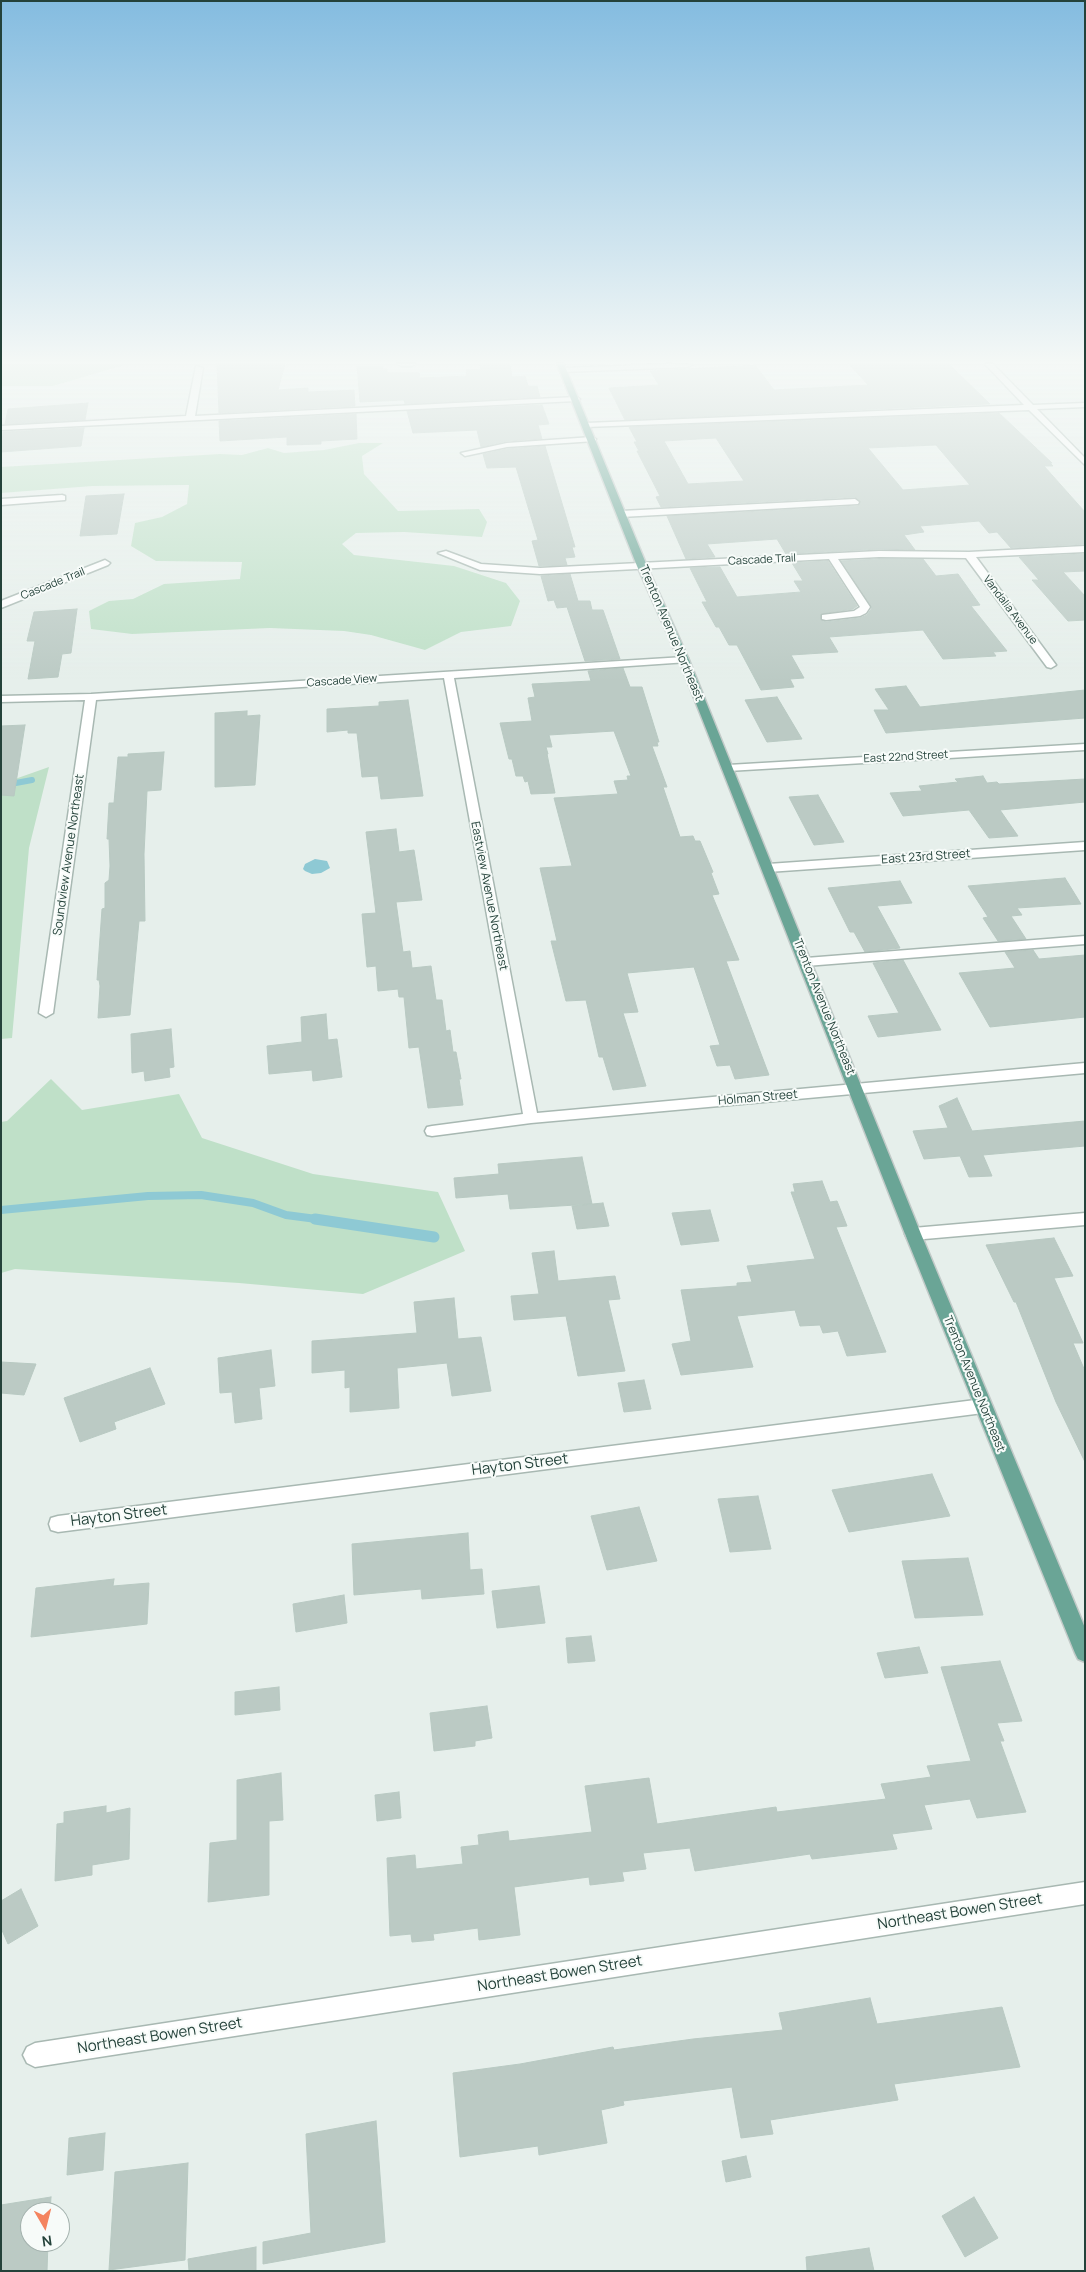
<!DOCTYPE html>
<html>
<head>
<meta charset="utf-8">
<style>
  body { margin:0 }
  #map { position:relative; width:1086px; height:2272px; overflow:hidden; background:#e6efeb; font-family:Manrope,sans-serif }
  canvas { display:block }
  .frame { position:absolute; inset:0; border:2px solid #24423a; pointer-events:none }
  .north { position:absolute; left:20px; top:2202px; width:50px; height:50px; box-sizing:border-box; background:#f7fbf9; border:1px solid #a3b1ad; border-radius:50%; rotate:172deg; font-size:14px; font-weight:700; line-height:20px; text-align:center; color:#24423a }
  .north::after { content:''; display:block; margin:auto; width:18px; height:22px; background:#f4845f; clip-path:polygon(50% 0,100% 100%,50% 72%,0 100%) }
</style>
</head>
<body>
<div id="map">
<canvas width="1086" height="2272"></canvas>
<div class="frame"></div>
<div class="north">N</div>
</div>
<script>
const ctx = document.querySelector('canvas').getContext('2d');
ctx.lineJoin = 'round';
function paint(path, color) { ctx.fillStyle = color; ctx.fill(path, 'evenodd'); }
const shape = rows => new Path2D(rows.map(r => 'M' + r).join(''));
function trace(path, color, width, dash) { ctx.strokeStyle = color; ctx.lineWidth = width; ctx.lineCap = dash ? 'butt' : 'round'; ctx.setLineDash(dash || []); ctx.stroke(path); }
function write(font, color, halo, rows, align = 'center') {
  ctx.font = font + ' Manrope,sans-serif'; ctx.lineWidth = 4; ctx.setLineDash([]); ctx.textBaseline = 'middle'; ctx.strokeStyle = halo; ctx.fillStyle = color; for (const [text, x, y, turn = 0] of rows) {
    ctx.save(); ctx.translate(x, y); ctx.rotate((+turn || 0) * Math.PI / 180); ctx.textAlign = isNaN(turn) ? turn : align; if (halo) ctx.strokeText(text, 0, 0); ctx.fillText(text, 0, 0); ctx.restore();
  }
}
const green = shape([
  [1,364,128,364,53,386,1,386],
  [359,443,383,443,362,456,364,474,398,511,479,509,487,522,482,537,404,532,356,533,342,544,354,555,454,566,506,583,520,601,511,626,461,632,425,650,371,635,344,631,270,628,132,634,91,629,89,611,109,601,133,599,164,584,240,579,242,562,156,561,131,546,135,523,162,517,187,504,189,485,93,486,1,493,1,467,220,454,242,455,268,448,284,453,324,450],
  [49,767,29,848,12,1038,1,1039,1,779,15,779],
  [51,1079,82,1110,179,1094,202,1138,313,1174,438,1192,465,1251,363,1294,239,1283,15,1269,1,1273,1,1122,7,1121]
]);
const water = shape([
  [315,859,327,861,330,868,321,873,312,874,305,871,303,869,305,864]
]);
const streamFar2 = shape([
  [5,785,32,780]
]);
const streamFar1 = shape([
  [1,1210,148,1196,201,1195,253,1203,286,1215,324,1220]
]);
const stream = shape([
  [315,1219,434,1237]
]);
const building = shape([
  [217,364,285,364,278,390,308,388,308,392,354,390,355,406,219,413,217,364],
  [480,364,510,364,512,377,525,376,528,386,537,386,540,397,405,404,404,400,360,402,357,366,382,366,383,369,387,369,387,373,419,373,420,378,467,376,466,370,481,370,480,364],
  [849,364,949,364,990,404,625,420,609,388,659,385,650,371,755,365,774,390,868,385,849,364],
  [88,403,85,420,5,424,8,409,88,403],
  [542,405,549,424,538,425,542,439,507,441,481,447,477,430,413,433,407,411,542,405],
  [999,413,1052,463,1050,463,1053,466,1044,466,1085,512,1085,544,1011,548,997,532,989,533,979,521,920,526,924,532,904,535,915,550,879,549,786,554,777,539,707,544,715,557,686,559,667,516,858,506,861,502,855,497,661,507,656,497,660,496,637,451,639,451,634,442,637,442,629,427,999,413],
  [716,438,744,481,688,484,664,441,716,438],
  [936,445,970,485,903,490,868,448,936,445],
  [356,414,357,439,321,441,321,444,287,445,287,437,220,441,219,421,356,414],
  [84,428,81,446,1,452,3,432,84,428],
  [545,446,575,547,572,547,575,557,565,558,567,565,539,566,532,541,538,540,516,467,487,468,483,454,507,449,545,446],
  [124,494,117,534,80,536,86,496,124,494],
  [1085,554,1085,571,1063,572,1085,596,1085,620,1068,621,1032,580,1039,580,1019,557,1085,554],
  [879,559,923,559,936,576,958,574,980,605,971,606,1007,651,993,652,996,656,943,659,923,630,829,637,838,652,791,655,804,678,790,679,794,687,761,690,737,645,729,645,719,627,716,627,702,602,707,602,690,568,720,567,737,597,801,592,794,581,803,581,792,563,828,561,857,606,853,609,821,614,821,620,826,622,860,618,867,615,872,608,841,561,879,559],
  [570,574,578,601,590,601,592,610,603,610,620,659,585,661,567,607,557,608,554,600,548,601,541,576,570,574],
  [77,609,71,653,62,654,58,677,28,679,35,641,27,641,34,612,77,609],
  [623,668,630,687,642,687,659,742,657,742,658,746,652,746,667,787,663,787,680,837,693,836,695,841,700,841,713,872,711,873,719,894,712,895,739,960,726,961,769,1075,735,1079,730,1065,717,1066,710,1046,720,1045,694,967,627,973,638,1012,623,1013,646,1086,613,1090,603,1057,599,1057,586,1000,566,1001,551,941,557,941,540,868,572,866,554,798,618,794,614,781,628,780,627,776,631,776,614,731,549,735,552,747,546,747,548,754,547,754,555,793,531,794,528,781,525,782,523,776,516,776,512,759,509,759,500,723,532,721,528,698,535,697,532,684,591,681,588,671,623,668],
  [906,686,920,707,1085,690,1085,718,886,733,874,710,889,710,875,689,906,686],
  [777,697,802,739,767,742,745,700,777,697],
  [408,700,423,796,381,799,378,776,362,777,357,733,348,733,348,730,327,732,327,709,379,706,379,702,408,700],
  [247,711,247,716,260,715,255,785,215,787,215,713,247,711],
  [25,725,14,796,1,795,1,726,25,725],
  [164,752,161,790,147,791,144,854,145,921,139,921,130,1015,98,1018,100,986,99,980,97,980,102,909,105,908,105,883,109,880,110,866,109,839,107,839,109,803,114,803,118,757,128,757,128,754,164,752],
  [983,776,987,783,997,782,999,784,1085,779,1085,802,1000,810,1018,836,989,838,969,810,903,816,890,793,922,791,919,786,958,782,955,779,983,776],
  [818,795,844,842,814,845,789,797,818,795],
  [396,829,399,852,414,850,422,900,396,902,403,952,410,951,412,968,431,966,436,1000,442,1000,446,1031,450,1030,453,1052,456,1052,461,1079,459,1079,463,1105,428,1108,419,1047,409,1048,404,997,399,997,398,989,378,991,376,966,367,967,362,914,376,913,366,832,396,829],
  [1065,878,1081,904,1017,908,1022,915,1011,916,1026,939,998,941,983,918,988,917,968,886,1065,878],
  [900,881,912,903,877,906,900,948,865,952,854,932,850,932,828,888,900,881],
  [1033,950,1039,959,1085,955,1085,1017,990,1027,959,973,1015,968,1005,952,1033,950],
  [903,960,941,1030,878,1037,868,1016,899,1013,873,963,903,960],
  [326,1014,328,1040,337,1039,342,1077,313,1081,312,1070,269,1074,267,1046,302,1042,301,1017,326,1014],
  [171,1029,174,1067,169,1068,170,1077,145,1081,144,1071,132,1073,131,1034,171,1029],
  [957,1098,972,1131,1085,1121,1085,1146,983,1155,992,1176,969,1177,960,1156,924,1159,913,1131,948,1128,939,1106,957,1098],
  [582,1157,592,1204,510,1209,508,1194,456,1198,454,1178,499,1174,498,1164,582,1157],
  [822,1181,830,1202,837,1201,847,1226,836,1227,886,1352,847,1356,838,1331,823,1333,820,1325,800,1326,795,1310,737,1316,753,1367,681,1375,672,1344,691,1341,681,1290,737,1286,737,1283,752,1282,747,1266,815,1259,791,1192,795,1192,793,1184,822,1181],
  [603,1203,609,1226,577,1229,572,1206,603,1203],
  [710,1210,719,1241,681,1245,672,1213,710,1210],
  [1054,1238,1073,1276,1054,1278,1083,1343,1073,1343,1085,1371,1085,1462,1056,1402,1016,1302,1014,1302,986,1245,1054,1238],
  [554,1251,558,1281,615,1276,620,1299,608,1300,625,1371,578,1376,566,1316,514,1320,511,1296,539,1294,532,1253,554,1251],
  [454,1298,458,1339,481,1337,491,1391,452,1396,447,1363,397,1368,399,1408,350,1412,350,1387,345,1388,345,1370,312,1373,312,1341,417,1333,414,1302,454,1298],
  [271,1350,275,1386,259,1388,262,1419,235,1423,232,1392,220,1393,218,1358,271,1350],
  [1,1362,36,1364,24,1395,1,1393,1,1362],
  [150,1368,165,1404,114,1422,116,1429,80,1442,64,1398,150,1368],
  [644,1380,651,1409,624,1412,618,1383,644,1380],
  [932,1474,950,1516,849,1532,832,1490,932,1474],
  [758,1496,771,1549,730,1552,718,1499,758,1496],
  [639,1507,657,1561,607,1570,591,1516,639,1507],
  [468,1533,470,1570,482,1569,484,1594,422,1599,421,1589,354,1595,352,1544,468,1533],
  [968,1558,983,1615,915,1618,902,1561,968,1558],
  [114,1579,113,1586,149,1583,147,1624,31,1637,36,1588,114,1579],
  [539,1586,545,1623,497,1628,492,1591,539,1586],
  [344,1595,347,1623,296,1632,293,1604,344,1595],
  [591,1636,595,1661,568,1663,566,1638,591,1636],
  [919,1647,928,1673,885,1678,877,1653,919,1647],
  [1000,1661,1022,1721,997,1723,1004,1741,1000,1741,1026,1812,977,1818,970,1799,924,1805,932,1829,892,1834,897,1849,812,1859,810,1854,695,1871,690,1848,643,1853,646,1869,622,1872,624,1881,590,1885,589,1877,514,1887,520,1935,479,1940,478,1928,433,1934,434,1940,412,1942,411,1934,390,1936,387,1858,415,1855,416,1869,463,1864,461,1847,479,1845,478,1835,508,1831,509,1841,592,1832,585,1786,649,1778,657,1824,776,1807,777,1812,886,1799,881,1784,931,1777,927,1766,971,1761,941,1667,1000,1661],
  [279,1687,280,1710,235,1715,235,1692,279,1687],
  [487,1706,492,1738,475,1741,475,1746,434,1751,430,1713,487,1706],
  [281,1773,283,1820,269,1821,269,1895,208,1902,210,1843,237,1840,237,1780,281,1773],
  [399,1792,401,1818,377,1821,375,1795,399,1792],
  [106,1806,106,1813,130,1808,129,1859,92,1865,92,1875,55,1881,57,1824,64,1823,64,1812,106,1806],
  [21,1889,38,1926,8,1944,1,1928,1,1901,21,1889],
  [870,1998,877,2024,1002,2007,1020,2067,894,2084,898,2100,770,2120,773,2134,741,2138,732,2087,623,2101,624,2105,601,2110,607,2143,539,2155,538,2146,460,2157,453,2073,520,2064,613,2047,614,2050,693,2039,783,2030,779,2013,870,1998],
  [376,2121,385,2242,263,2264,263,2242,311,2233,306,2134,376,2121],
  [105,2133,103,2170,67,2175,69,2138,105,2133],
  [746,2156,751,2177,726,2182,722,2161,746,2156],
  [188,2163,185,2260,109,2270,115,2172,188,2163],
  [51,2197,50,2212,30,2212,30,2242,48,2242,47,2271,1,2271,1,2205,51,2197],
  [974,2197,998,2238,965,2257,942,2216,974,2197],
  [256,2247,256,2271,189,2271,188,2259,256,2247],
  [869,2248,874,2271,807,2271,806,2257,869,2248]
]);
const minor = shape([
  [397,364,416,364,412,366,401,366,397,364],
  [669,364,692,365,688,367,563,372,559,370,563,368,669,364],
  [985,364,993,364,1033,405,1085,403,1085,407,1037,409,1085,458,1085,465,1029,410,586,427,582,425,586,423,1024,405,985,364],
  [196,366,203,368,195,416,576,397,580,399,576,401,1,430,1,426,186,416,196,366],
  [592,437,596,439,595,441,507,447,465,456,461,453,507,443,592,437],
  [62,495,65,496,65,500,1,505,1,499,62,495],
  [855,499,859,502,858,504,621,517,617,514,621,511,855,499],
  [1085,546,1085,552,976,557,1056,665,1051,668,1047,667,966,558,879,557,838,559,870,607,866,613,860,616,826,620,822,619,822,615,854,611,860,607,829,559,540,574,480,570,438,553,446,551,481,564,540,568,879,551,969,552,1085,546],
  [105,560,110,563,108,565,1,608,1,601,105,560],
  [684,657,688,658,688,662,454,678,537,1113,1085,1063,1085,1073,531,1123,432,1136,427,1135,425,1131,427,1127,432,1126,523,1114,444,678,96,700,53,1013,46,1017,39,1013,85,700,1,702,1,696,91,694,684,657],
  [1085,744,1085,750,728,771,722,768,728,765,1085,744],
  [1085,842,1085,850,768,872,762,868,768,864,1085,842],
  [1085,936,1085,944,806,966,799,962,806,958,1085,936],
  [1085,1213,1085,1225,913,1240,907,1238,905,1234,907,1230,913,1228,1085,1213],
  [983,1399,989,1401,992,1406,989,1411,983,1413,58,1532,51,1530,49,1524,51,1518,58,1516,983,1399],
  [1085,1882,1085,1904,35,2067,27,2063,23,2055,27,2047,35,2043,1085,1882]
]);
const major = shape([
  [557,364,564,364,647,566,689,660,921,1234,1085,1628,1085,1662,1078,1659,1075,1653,905,1234,679,660,637,566,557,364]
]);
const farStreetnames = [
  ["Cascade Trail",762,560,-3],
  ["Cascade Trail",53,584,-22],
  ["Vandalia Avenue",1010,610,53],
  ["Cascade View",342,681,-4],
  ["East 22nd Street",906,757,-3]
];
const streetNames = [
  ["Trenton Avenue Northeast",671,633,67],
  ["Soundview Avenue Northeast",69,855,-82],
  ["East 23rd Street",926,857,-4],
  ["Eastview Avenue Northeast",489,896,79],
  ["Trenton Avenue Northeast",824,1007,68],
  ["Holman Street",758,1098,-5],
  ["Trenton Avenue Northeast",974,1384,68]
];
const nearStreetnames = [
  ["Hayton Street",520,1465,-7],
  ["Hayton Street",119,1516,-7],
  ["Northeast Bowen Street",960,1912,-9],
  ["Northeast Bowen Street",560,1974,-9],
  ["Northeast Bowen Street",160,2036,-9]
];
paint(green, '#bfe0c8');
paint(water, '#8ec9d4');
trace(streamFar2, '#8ec9d4', 6);
trace(streamFar1, '#8ec9d4', 8);
trace(stream, '#8ec9d4', 11);
paint(building, '#bbcac4');
trace(building, '#b8c9c2', 1);
trace(minor, '#a8b8b2', 3);
trace(major, '#c2cac8', 3);
paint(minor, '#fff');
paint(major, '#6aa596');
const sky = ctx.createLinearGradient(0, 0, 0, 682);
sky.addColorStop(0, '#84bce0');
sky.addColorStop(0.53, '#f4f8f6');
sky.addColorStop(1, '#f4f8f600');
ctx.fillStyle = sky;
ctx.fillRect(0, 0, 1086, 682);
write('11px', '#24423a', '#f7fbf9', farStreetnames);
write('12px', '#24423a', '#f7fbf9', streetNames);
write('15px', '#24423a', '#f7fbf9', nearStreetnames);
</script>
</body>
</html>
